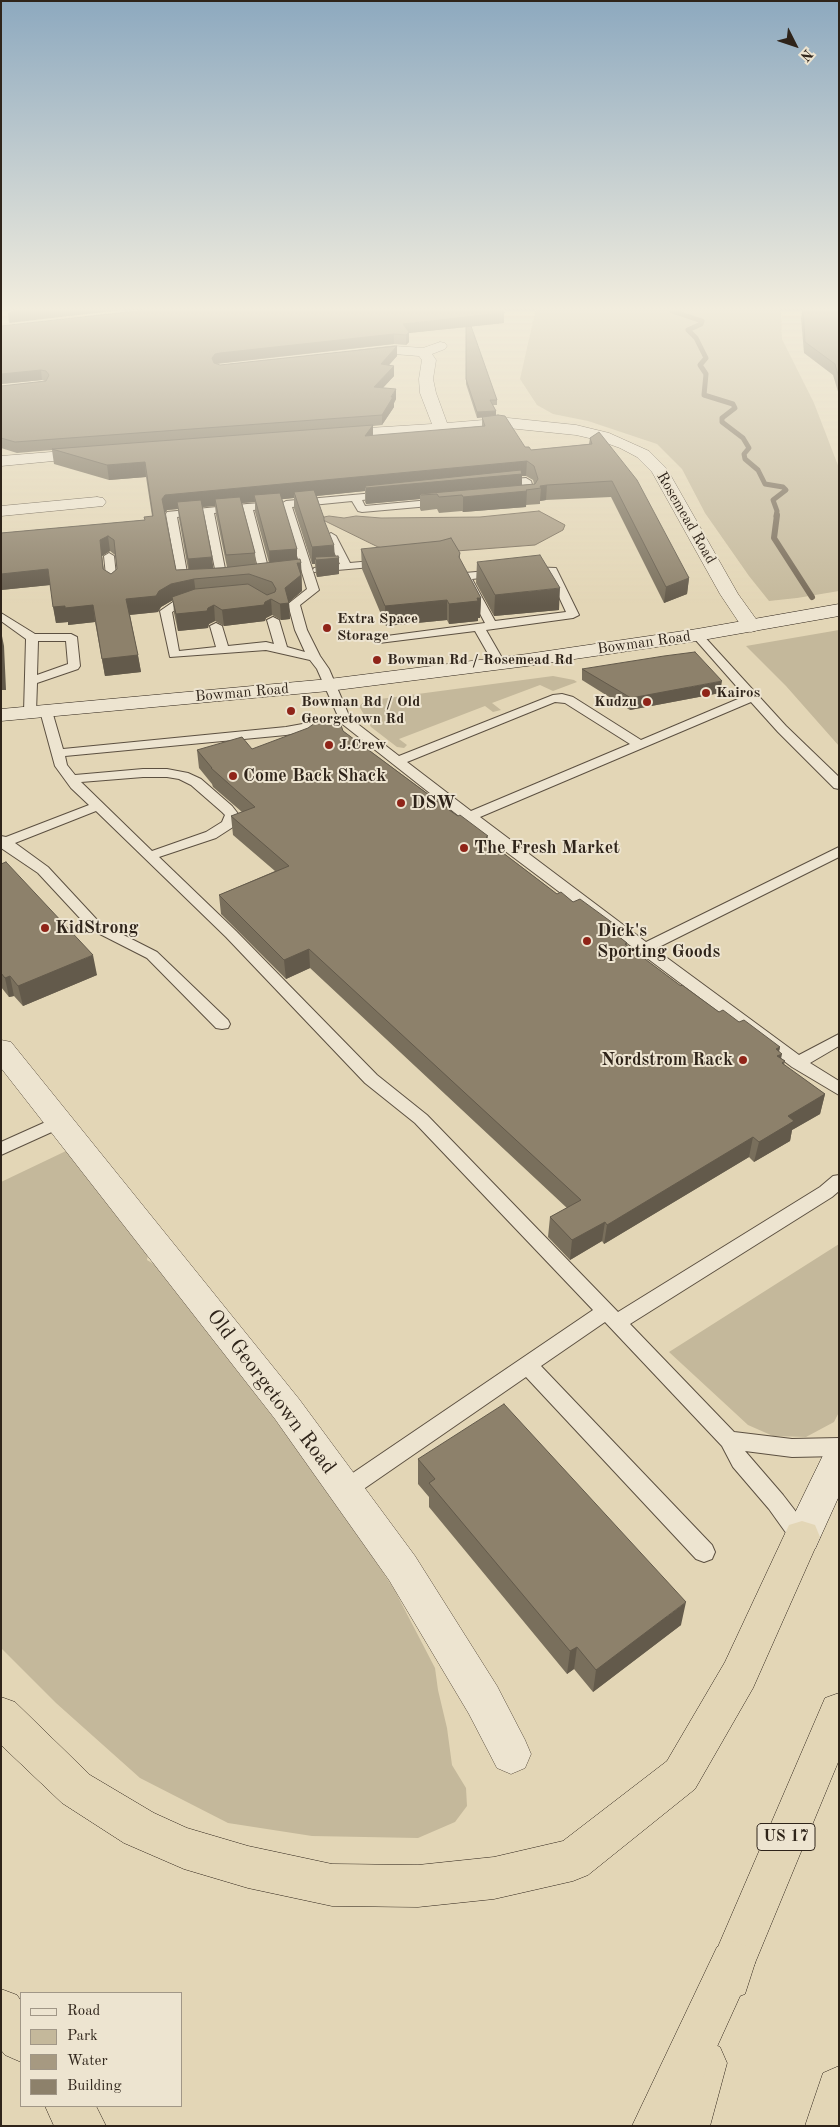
<!DOCTYPE html>
<html>
<head>
<meta charset="utf-8">
<style>
  body { margin:0 }
  #map { position:relative; width:840px; height:2127px; overflow:hidden; background:#e3d6b6; font-family:"Old Standard TT",serif }
  canvas { display:block }
  .frame { position:absolute; inset:0; border:2px solid #2f241a; pointer-events:none }
  .legend { position:absolute; left:20px; top:1992px; width:162px; height:115px; box-sizing:border-box; background:#ede4d0; border:1px solid #a19787; margin:0; padding:6px 9px; list-style:none; font-size:15px; color:#2f241a }
  .legend li { display:flex; align-items:center; gap:10px; height:25px }
  .legend b { width:25px; border:1px solid #a19787 }
  .north { position:absolute; left:770px; top:20px; width:50px; height:50px; -webkit-text-stroke:4px #ede4d0; paint-order:stroke; rotate:131deg; font-size:14px; font-weight:700; line-height:20px; text-align:center; color:#2f241a }
  .north::after { content:''; display:block; margin:auto; width:18px; height:22px; background:#2f241a; clip-path:polygon(50% 0,100% 100%,50% 72%,0 100%) }
</style>
</head>
<body>
<div id="map">
<canvas width="840" height="2127"></canvas>
<div class="frame"></div>
<ul class="legend">
<li><b style="height:6px;background:#ede4d0"></b>Road</li>
<li><b style="height:14px;background:#c4b89b"></b>Park</li>
<li><b style="height:14px;background:#a69981"></b>Water</li>
<li><b style="height:14px;background:#8d816b"></b>Building</li>
</ul>
<div class="north">N</div>
</div>
<script>
const ctx = document.querySelector('canvas').getContext('2d');
ctx.lineJoin = 'round';
function paint(path, color) { ctx.fillStyle = color; ctx.fill(path, 'evenodd'); }
const shape = rows => new Path2D(rows.map(r => 'M' + r).join(''));
function trace(path, color, width, dash) { ctx.strokeStyle = color; ctx.lineWidth = width; ctx.lineCap = dash ? 'butt' : 'round'; ctx.setLineDash(dash || []); ctx.stroke(path); }
function write(font, color, halo, rows, align = 'center') {
  ctx.font = font + ' "Old Standard TT",serif'; ctx.lineWidth = 4; ctx.setLineDash([]); ctx.textBaseline = 'middle'; ctx.strokeStyle = halo; ctx.fillStyle = color; for (const [text, x, y, turn = 0] of rows) {
    ctx.save(); ctx.translate(x, y); ctx.rotate((+turn || 0) * Math.PI / 180); ctx.textAlign = isNaN(turn) ? turn : align; if (halo) ctx.strokeText(text, 0, 0); ctx.fillText(text, 0, 0); ctx.restore();
  }
}
const green = shape([
  [536,308,781,308,782,339,814,403,839,468,839,591,797,598,769,601,749,576,705,513,682,469,657,444,588,421,553,414,537,405,520,379],
  [839,630,839,746,786,686,746,646],
  [553,676,574,680,577,682,553,691,540,685,492,703,501,710,493,712,485,706,399,739,407,745,404,748,397,747,371,727,359,706,365,701],
  [66,1151,148,1254,147,1260,157,1266,335,1498,395,1591,435,1668,438,1690,447,1728,452,1765,466,1788,467,1806,455,1822,418,1838,312,1836,228,1823,140,1778,56,1703,1,1648,1,1182],
  [839,1244,839,1412,834,1422,806,1437,773,1436,748,1425,669,1352]
]);
const water = shape([
  [539,511,565,525,563,530,535,545,443,552,404,552,378,547,323,520,324,517,329,516,344,518,356,516,381,518,480,517,539,511]
]);
const streamFar1 = shape([
  [674,309,672,311,702,321,701,324,688,330,696,338,706,358,700,365,706,374,704,395,733,404,735,408,722,418,722,422,743,438,749,448,744,454,745,459,758,470,765,484,783,487,786,490,773,500,777,511,776,516]
]);
const stream = shape([
  [777,515,774,538,812,597]
]);
const service = shape([
  [526,478,531,481,535,495,534,497,516,498,516,494,524,493,522,484,500,486,495,483,500,480,526,478],
  [386,492,390,493,390,497,362,500,365,506,441,499,446,502,441,505,362,512,358,511,352,501,292,507,319,590,300,605,307,630,320,656,329,669,350,718,399,756,553,695,562,694,573,697,641,740,745,696,693,637,691,635,693,633,697,632,701,633,786,726,839,777,839,789,834,788,778,732,751,702,480,817,646,942,839,847,839,857,655,949,799,1055,839,1034,839,1046,810,1063,839,1081,839,1095,792,1067,639,952,464,820,341,723,317,669,310,660,266,650,170,657,160,611,173,602,195,597,201,600,199,602,181,607,172,612,179,651,216,647,210,626,216,623,222,626,228,646,266,642,274,644,267,620,273,617,279,620,287,647,305,652,295,630,288,604,307,589,282,506,277,508,253,510,270,575,265,578,260,575,243,511,214,513,227,579,222,582,217,579,204,514,177,517,188,578,195,579,196,581,195,583,183,585,178,582,166,514,167,512,247,504,277,502,281,504,286,501,386,492],
  [555,702,565,703,630,744,471,811,407,762,555,702],
  [331,533,336,536,350,563,383,560,388,563,383,566,314,572,313,570,314,568,340,564,326,536,331,533],
  [109,553,114,556,117,585,112,588,107,585,104,556,109,553],
  [527,567,556,568,579,615,573,618,486,630,505,663,503,666,495,666,475,631,379,643,373,640,379,637,485,623,460,576,465,573,498,570,503,573,498,576,472,579,495,621,566,612,548,573,523,572,522,570,527,567],
  [1,613,35,634,71,634,77,637,80,666,78,669,37,683,36,712,34,715,26,715,24,712,26,639,1,621,1,613],
  [38,641,66,641,68,664,37,675,38,641],
  [46,707,52,711,63,749,286,727,330,719,334,720,336,723,334,726,286,735,65,756,67,765,75,775,143,769,167,769,188,773,201,779,232,806,239,815,233,827,216,838,159,857,236,931,377,1075,427,1115,618,1312,820,1187,833,1176,839,1175,839,1191,832,1197,630,1324,734,1432,792,1439,839,1438,839,1456,792,1457,745,1451,783,1495,810,1530,813,1537,810,1544,802,1547,794,1544,769,1509,733,1467,722,1446,605,1322,541,1366,712,1545,715,1552,712,1559,704,1562,696,1559,526,1377,352,1497,345,1499,338,1497,335,1490,338,1483,593,1310,415,1123,365,1083,226,937,96,811,15,843,48,867,100,923,157,952,228,1020,230,1024,228,1028,222,1029,216,1028,147,958,90,929,38,873,1,848,1,836,6,837,89,805,71,788,55,766,40,711,46,707],
  [143,777,167,777,179,779,191,785,222,812,225,815,222,822,206,832,152,851,81,782,143,777],
  [59,1116,65,1118,67,1122,65,1126,1,1155,1,1142,59,1116]
]);
const minor = shape([
  [440,342,445,343,447,346,445,349,432,354,436,360,433,379,436,393,447,423,508,418,576,425,609,433,649,451,667,469,738,594,761,626,758,630,751,632,744,630,720,594,652,472,637,457,620,448,598,440,576,435,508,428,337,440,331,438,329,435,331,432,337,430,432,424,420,393,419,379,422,360,419,356,394,354,360,358,355,357,353,354,355,351,360,350,394,346,423,348,440,342],
  [89,449,95,451,97,454,95,457,1,466,1,456,89,449],
  [97,497,103,498,106,502,103,506,1,516,1,506,97,497],
  [1,1040,11,1042,299,1399,415,1556,497,1686,525,1740,531,1754,525,1768,511,1774,497,1768,469,1714,389,1580,275,1419,1,1068,1,1040]
]);
const secondary = shape([
  [839,604,839,616,697,641,527,666,329,691,1,721,1,709,329,679,527,654,697,629,839,604],
  [839,1443,839,1496,815,1549,802,1553,789,1549,784,1537,789,1525,827,1447,839,1443]
]);
const trunk = shape([
  [802,1521,815,1525,820,1537,753,1688,695,1789,588,1875,573,1881,494,1899,418,1907,332,1906,248,1888,184,1869,124,1843,62,1803,1,1745,1,1697,15,1702,90,1775,154,1813,187,1828,248,1846,332,1864,418,1865,494,1857,563,1841,667,1761,725,1662,789,1525,802,1521],
  [839,1693,839,1760,755,1963,745,1994,729,2000,713,1994,707,1978,711,1963,825,1698,839,1693],
  [704,2040,720,2047,727,2063,710,2126,662,2126,688,2047,704,2040],
  [839,2066,839,2126,805,2126,823,2073,839,2066]
]);
const motorway = shape([
  [733,1941,749,1947,755,1963,681,2126,632,2126,717,1947,733,1941],
  [1,1989,17,1995,21,2001,21,2062,5,2055,1,2050,1,1989],
  [45,2106,96,2106,106,2126,54,2126,45,2106]
]);
const wall = shape([
  [803,308,839,309,839,395,833,375,804,353,801,318],
  [504,323,409,333,409,342,406,345,394,344,217,364,220,365,397,346,397,356,389,365,394,366,394,376,383,388,396,399,394,403,394,407,382,425,373,426,373,436,482,426,482,417,477,418,466,384,466,327,497,400,497,405,493,405,496,411,496,416,525,447,531,450,589,444,590,438,689,578,687,594,664,603,611,497,546,500,540,501,540,504,526,505,526,507,463,512,462,511,439,513,437,509,421,511,420,509,420,499,366,504,365,502,365,491,317,496,335,556,339,574,317,577,316,574,315,564,312,564,294,508,294,498,282,499,297,559,301,563,302,591,289,602,290,619,281,620,272,615,266,618,265,621,224,626,215,621,209,624,208,628,178,631,174,613,173,600,161,607,158,612,130,615,141,672,105,676,95,622,68,625,68,622,56,623,50,585,1,590,1,533,145,520,152,516,146,477,109,480,54,464,52,450,17,453,1,448,1,386,45,381,42,380,1,384,1,326],
  [522,476,526,476,533,480,534,484,522,485],
  [255,502,255,512,269,563,256,564,255,553,242,503],
  [215,506,216,515,227,567,213,568,202,507],
  [178,509,179,519,188,569,176,570,165,513,167,510],
  [110,551,115,555,117,569,111,574,104,570,102,556],
  [361,549,460,553,460,560,481,598,480,618,478,618,478,621,449,624,447,620,386,626,362,569],
  [477,562,559,610,494,616,476,583],
  [582,669,720,693,630,710,582,680],
  [343,731,488,838,493,845,557,894,621,929,620,937,627,943,627,946,681,986,719,1012,739,1022,780,1047,779,1051,781,1058,785,1061,784,1065,825,1094,820,1114,792,1130,790,1141,754,1162,749,1157,604,1244,602,1241,570,1260,548,1237,550,1217,567,1208,310,968,286,979,221,914,219,895,275,871,233,835,231,816,242,812,213,787,212,784,199,768,197,750,252,749],
  [1,864,97,975,23,1006,14,996,9,997,1,987],
  [418,1459,681,1625,593,1692,574,1669,567,1674,429,1507,429,1497,418,1484]
]);
const shadedWall = shape([
  [54,308,139,308,9,323,8,314],
  [504,313,504,323,409,333,409,342,406,345,406,335,403,324],
  [394,334,394,344,221,363,216,364,212,368,212,358,215,354,220,353],
  [397,346,397,356,381,374,381,364],
  [394,366,394,376,374,397,374,387],
  [41,370,42,380,1,384,1,374],
  [396,389,396,399,394,403,394,407,382,425,382,415,391,397],
  [496,411,496,416,477,418,477,412],
  [373,425,373,439,365,436],
  [527,461,526,476,522,476,522,490,437,494,420,494,420,499,366,504,366,488,365,486,365,491,296,498,294,492,294,498,256,502,254,495,255,502,216,505,215,499,215,506,179,509,177,502,178,509,167,510,164,514,162,499,165,495],
  [145,462,146,477,109,480,107,465],
  [547,485,546,500,540,501,541,488,540,486],
  [527,491,526,507,463,512,463,497],
  [108,536,110,551,102,556,105,585,100,540],
  [334,545,335,558,339,558,339,574,317,577,316,560,315,557,315,564,312,564,312,547],
  [297,549,297,563,301,563,302,591,288,603,289,603,290,619,281,620,280,604,285,588,270,568,269,551],
  [212,557,214,573,190,576,188,559],
  [48,569,50,585,1,590,1,574],
  [689,578,687,594,664,603,666,587],
  [194,579,196,595,173,600,161,607,158,612,128,615,126,599,159,591,171,584],
  [560,588,559,610,494,616,495,595],
  [477,598,481,598,480,618,478,618,478,621,449,624,449,604],
  [271,599,272,615,266,618,265,621,224,626,222,610],
  [447,600,447,620,386,626,385,606],
  [93,605,95,622,68,625,68,622,56,623,53,607,65,606],
  [214,605,215,621,209,624,208,628,178,631,176,614,208,608],
  [1,631,4,646,6,690,1,690],
  [138,655,141,672,105,676,102,659],
  [722,681,720,693,630,710,631,698],
  [621,929,619,948,613,932],
  [309,949,310,968,286,979,284,960],
  [93,955,97,975,23,1006,18,986],
  [10,976,14,996,9,997,5,978],
  [780,1047,778,1056,782,1054,778,1073,776,1049],
  [825,1094,820,1114,792,1130,790,1141,754,1162,759,1142,788,1116],
  [753,1137,749,1157,604,1244,607,1225],
  [605,1222,602,1241,570,1260,572,1240],
  [686,1602,681,1625,593,1692,596,1670],
  [577,1647,574,1669,567,1674,570,1651]
]);
const building = shape([
  [17,308,54,308,8,314,17,308],
  [163,308,504,308,504,313,403,324,409,332,406,335,394,334,220,353,215,354,212,358,214,363,220,365,397,346,381,364,394,366,374,387,396,389,391,397,393,397,382,415,15,442,1,438,1,386,46,381,49,375,46,371,41,370,1,374,1,326,163,308],
  [803,308,839,309,839,378,835,364,805,342,803,308],
  [471,326,497,400,490,400,496,411,477,412,466,379,466,327,471,326],
  [498,415,505,416,525,447,529,447,531,450,592,444,590,438,599,432,637,480,689,578,666,587,612,481,547,485,540,486,541,488,526,490,527,491,463,497,462,495,439,497,437,494,421,495,420,494,535,484,538,479,534,466,527,461,165,495,162,499,176,570,221,568,300,559,301,563,297,563,301,575,285,588,289,603,280,604,271,599,265,602,264,605,222,610,214,605,208,608,207,611,176,614,172,597,195,589,248,584,267,595,275,592,276,589,272,582,249,574,194,579,171,584,159,591,156,596,126,599,138,655,102,659,93,605,65,608,65,606,53,607,48,569,1,574,1,533,145,520,144,517,153,516,145,462,107,465,52,449,373,425,365,436,485,426,482,417,498,415],
  [108,536,114,540,117,569,111,574,103,569,100,540,108,536],
  [521,470,522,474,366,488,365,486,521,470],
  [314,490,324,518,324,520,334,545,312,547,294,492,314,490],
  [280,493,297,549,269,551,254,495,280,493],
  [240,497,255,553,226,555,215,499,240,497],
  [201,500,212,557,188,559,177,502,201,500],
  [451,538,460,553,459,557,481,598,477,598,478,601,449,604,447,600,385,606,361,549,440,541,451,538],
  [540,555,560,588,495,595,477,562,540,555],
  [338,556,339,558,316,560,315,557,338,556],
  [1,636,2,673,1,673,1,636],
  [695,652,722,681,631,698,582,669,664,656,695,652],
  [330,719,340,722,343,731,452,812,458,816,460,815,488,836,486,837,493,842,490,843,557,894,561,892,573,902,580,899,621,929,613,932,627,943,625,944,681,986,682,985,719,1012,723,1010,739,1022,744,1020,780,1047,776,1049,782,1054,777,1056,785,1061,782,1063,825,1094,788,1116,794,1121,759,1142,753,1137,607,1225,605,1222,572,1240,550,1217,581,1200,309,949,284,960,219,895,289,866,231,816,255,807,211,768,212,768,197,750,242,737,252,749,308,728,319,720,330,719],
  [6,862,93,955,18,986,10,976,5,978,1,973,1,864,6,862],
  [504,1404,686,1602,596,1670,577,1647,570,1651,429,1483,435,1479,418,1459,504,1404]
]);
const markers = [
  [327,628,5,"#8f2418"],
  [377,660,5,"#8f2418"],
  [706,693,5,"#8f2418"],
  [647,702,5,"#8f2418"],
  [291,711,5,"#8f2418"],
  [329,745,5,"#8f2418"],
  [233,776,5,"#8f2418"],
  [401,803,5,"#8f2418"],
  [464,848,5,"#8f2418"],
  [45,928,5,"#8f2418"],
  [587,941,5,"#8f2418"],
  [743,1060,5,"#8f2418"]
];
const farStreetnames = [
  ["Rosemead Road",686,518,60],
  ["Bowman Road",644,643,-8],
  ["Bowman Road",242,693,-5]
];
const farPoinames = [
  ["Extra Space",337,619],
  ["Storage",337,636],
  ["Bowman Rd / Rosemead Rd",387,660],
  ["Kairos",716,693],
  ["Bowman Rd / Old",301,702],
  ["Georgetown Rd",301,719],
  ["Kudzu",637,702,"right"],
  ["J.Crew",339,745]
];
const shields = [
  [786,1837,58]
];
const shieldNames = [
  ["US 17",786,1837]
];
const poiNames = [
  ["Come Back Shack",243,776],
  ["DSW",411,803],
  ["The Fresh Market",474,848],
  ["KidStrong",55,928],
  ["Dick's",597,931],
  ["Sporting Goods",597,952],
  ["Nordstrom Rack",733,1060,"right"]
];
const nearStreetnames = [
  ["Old Georgetown Road",271,1392,53]
];
paint(green, '#c4b89b');
paint(water, '#a69981');
trace(water, '#766a58', 1);
trace(streamFar1, '#766a58', 5);
trace(stream, '#766a58', 6);
trace(service, '#5c5041', 2);
trace(minor, '#5c5041', 1);
trace(secondary, '#2f241a', 1);
trace(trunk, '#2f241a', 1);
trace(motorway, '#2f241a', 1);
paint(service, '#ede4d0');
paint(minor, '#ede4d0');
paint(secondary, '#ede4d0');
paint(trunk, '#e3d6b6');
paint(motorway, '#e3d6b6');
paint(wall, '#796f5c');
paint(shadedWall, '#635a4b');
paint(building, '#8d816b');
trace(building, '#635a4b', 1);
const sky = ctx.createLinearGradient(0, 0, 0, 606);
sky.addColorStop(0, '#8da9bf');
sky.addColorStop(0.51, '#f2edde');
sky.addColorStop(1, '#f2edde00');
ctx.fillStyle = sky;
ctx.fillRect(0, 0, 840, 606);
for (const [x, y, r, color] of markers) { const dot = new Path2D(); dot.arc(x, y, r, 0, 2 * Math.PI); ctx.fillStyle = color; ctx.fill(dot); trace(dot, '#ede4d0', 2); }
write('15px', '#2f241a', '#ede4d0', farStreetnames);
write('bold 15px', '#2f241a', '#ede4d0', farPoinames, 'left');
for (const [x, y, w] of shields) { const box = new Path2D(); box.roundRect(x - w / 2, y - 13.5, w, 27, 4); ctx.fillStyle = '#ede4d0'; ctx.fill(box); trace(box, '#2f241a', 1); }
write('bold 16px', '#2f241a', null, shieldNames);
write('bold 18px', '#2f241a', '#ede4d0', poiNames, 'left');
write('21px', '#2f241a', '#ede4d0', nearStreetnames);
</script>
</body>
</html>
